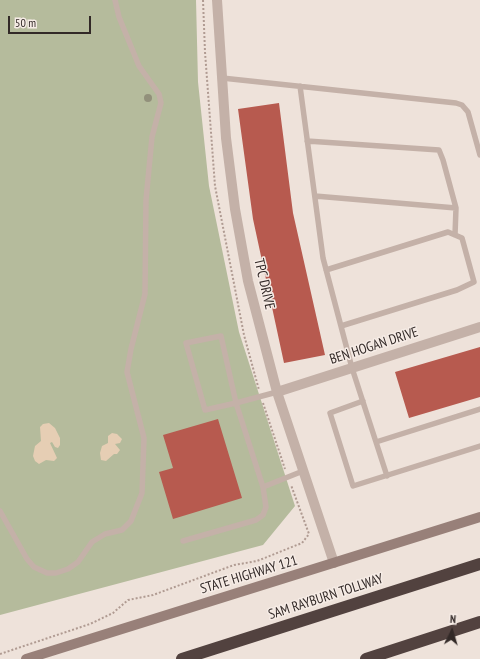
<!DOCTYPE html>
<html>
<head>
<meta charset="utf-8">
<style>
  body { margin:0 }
  #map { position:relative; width:480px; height:659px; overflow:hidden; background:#eee2da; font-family:"PT Sans Narrow",sans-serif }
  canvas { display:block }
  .north { position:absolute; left:432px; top:611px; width:40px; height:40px; -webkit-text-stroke:3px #f6ece6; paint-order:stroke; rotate:5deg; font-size:11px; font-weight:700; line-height:16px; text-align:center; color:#322927 }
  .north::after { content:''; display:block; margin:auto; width:14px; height:18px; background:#322927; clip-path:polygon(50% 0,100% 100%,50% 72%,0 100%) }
  .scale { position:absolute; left:8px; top:16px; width:83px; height:18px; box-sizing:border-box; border:2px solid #322927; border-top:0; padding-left:5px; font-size:12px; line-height:14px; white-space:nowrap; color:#322927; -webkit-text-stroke:3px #f6ece6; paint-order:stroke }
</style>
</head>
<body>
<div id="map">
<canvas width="480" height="659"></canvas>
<div class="north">N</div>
<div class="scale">50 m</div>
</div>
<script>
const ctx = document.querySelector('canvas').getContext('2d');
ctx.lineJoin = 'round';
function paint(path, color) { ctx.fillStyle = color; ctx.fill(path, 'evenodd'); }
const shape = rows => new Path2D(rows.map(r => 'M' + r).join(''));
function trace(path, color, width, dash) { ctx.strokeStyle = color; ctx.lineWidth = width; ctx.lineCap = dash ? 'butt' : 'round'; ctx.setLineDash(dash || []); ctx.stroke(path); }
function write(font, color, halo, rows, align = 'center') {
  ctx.font = font + ' "PT Sans Narrow",sans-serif'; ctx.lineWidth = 3; ctx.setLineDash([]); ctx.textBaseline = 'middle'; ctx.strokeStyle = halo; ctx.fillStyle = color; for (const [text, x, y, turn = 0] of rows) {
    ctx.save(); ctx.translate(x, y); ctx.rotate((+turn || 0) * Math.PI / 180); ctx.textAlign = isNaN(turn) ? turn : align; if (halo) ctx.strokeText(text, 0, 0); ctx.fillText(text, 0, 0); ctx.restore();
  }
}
const green = shape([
  [0,0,196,0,198,82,209,186,239,332,295,506,263,545,0,615]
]);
const sand = shape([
  [49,423,55,428,60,438,60,445,58,448,55,447,52,442,50,443,57,458,54,461,46,460,39,464,35,461,33,456,35,446,41,441,40,427,43,424],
  [112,433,117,434,122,439,120,443,115,444,120,450,117,454,114,454,106,461,101,460,100,453,102,446,108,443,108,436]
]);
const building = shape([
  [279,103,293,213,325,355,284,363,253,219,238,109],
  [480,347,480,397,409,418,395,372],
  [218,419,242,498,173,519,159,472,173,468,163,435]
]);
const path = shape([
  [203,0,205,52,215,186,244,335,259,390],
  [263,403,285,469],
  [0,654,90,624,113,613,128,600,153,595,234,565,257,561,302,543,309,534,291,485]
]);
const service = shape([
  [222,78,456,103,462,105,468,112,480,155],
  [300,86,323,258,352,368,387,476],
  [307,141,439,150,443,160,456,208,455,235],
  [315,196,456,208],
  [326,270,448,232,462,238,474,282,457,290,341,326],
  [221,336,236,403,205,410,186,343,221,336],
  [363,401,330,413,353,486,480,446],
  [376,442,480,409],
  [263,487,236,403,277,392],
  [0,511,27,559,34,567,47,573,56,573,68,569,78,562,92,542,105,534,122,530,131,521,142,493,144,438,127,372,131,349,145,294,146,200,152,137,161,103,159,94,139,66,119,17,115,0],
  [183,541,256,520,263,515,266,507,263,487,303,471]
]);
const minor = shape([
  [217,0,226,138,235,209,248,281,277,392,334,563],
  [277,392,480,327]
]);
const secondary = shape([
  [26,659,480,517]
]);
const motorway = shape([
  [182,659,480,564],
  [366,659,480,622]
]);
const trees = [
  [148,98]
];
const streetNames = [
  ["TPC DRIVE",264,284,77],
  ["BEN HOGAN DRIVE",374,346,-18],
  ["STATE HIGHWAY 121",249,575,-17],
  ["SAM RAYBURN TOLLWAY",326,597,-18]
];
paint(green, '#b5bb9c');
paint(sand, '#e6ceb4');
paint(building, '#b75a4f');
trace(path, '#b09b92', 2, [2, 2]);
trace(service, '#c4b1a8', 5.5);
trace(minor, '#c4b1a8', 10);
trace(secondary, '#988079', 10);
trace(motorway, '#52423f', 12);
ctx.fillStyle = '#92907b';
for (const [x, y] of trees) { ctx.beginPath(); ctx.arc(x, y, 4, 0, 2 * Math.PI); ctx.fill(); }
write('14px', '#322927', '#f6ece6', streetNames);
</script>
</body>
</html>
